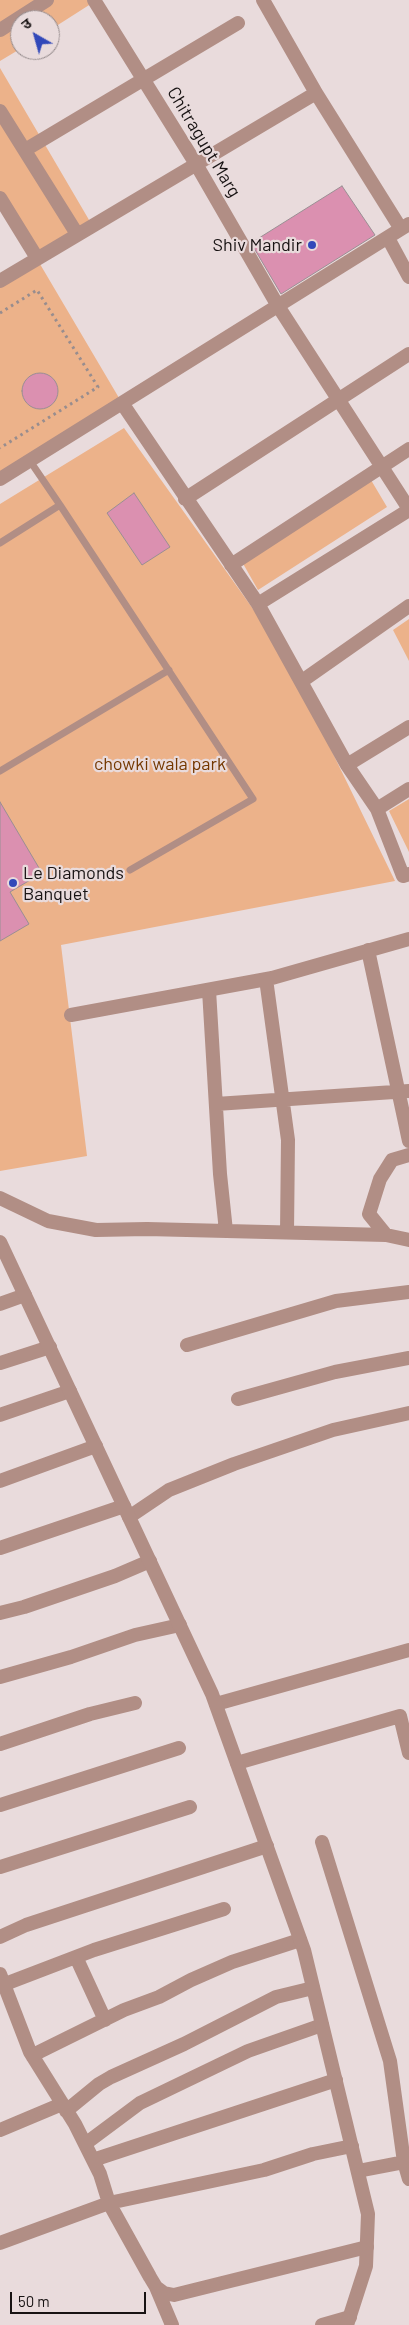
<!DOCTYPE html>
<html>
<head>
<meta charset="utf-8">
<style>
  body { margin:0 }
  #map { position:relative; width:409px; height:2325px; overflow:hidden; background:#e9dbdc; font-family:Barlow,"Noto Sans Devanagari",sans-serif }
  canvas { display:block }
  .north { position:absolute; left:10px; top:10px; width:50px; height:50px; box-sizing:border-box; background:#e9dbdc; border:1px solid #958b8c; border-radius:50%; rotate:322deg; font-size:14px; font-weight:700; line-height:20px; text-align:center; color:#181313 }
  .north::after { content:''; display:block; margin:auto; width:18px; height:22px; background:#3148b9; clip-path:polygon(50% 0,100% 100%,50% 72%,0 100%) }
  .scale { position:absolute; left:10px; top:2292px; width:136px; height:22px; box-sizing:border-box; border:2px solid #181313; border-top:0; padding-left:6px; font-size:15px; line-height:18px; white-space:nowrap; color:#181313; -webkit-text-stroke:4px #e9dbdc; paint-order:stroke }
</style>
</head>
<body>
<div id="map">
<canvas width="409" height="2325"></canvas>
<div class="north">उ</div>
<div class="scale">50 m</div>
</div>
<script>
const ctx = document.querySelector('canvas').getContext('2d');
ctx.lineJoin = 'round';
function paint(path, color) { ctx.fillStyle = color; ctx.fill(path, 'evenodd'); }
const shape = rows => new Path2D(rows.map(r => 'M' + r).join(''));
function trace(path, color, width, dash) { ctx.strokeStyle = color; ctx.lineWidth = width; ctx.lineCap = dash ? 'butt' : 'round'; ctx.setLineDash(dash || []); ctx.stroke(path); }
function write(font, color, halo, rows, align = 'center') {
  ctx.font = font + ' Barlow,sans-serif'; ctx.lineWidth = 4.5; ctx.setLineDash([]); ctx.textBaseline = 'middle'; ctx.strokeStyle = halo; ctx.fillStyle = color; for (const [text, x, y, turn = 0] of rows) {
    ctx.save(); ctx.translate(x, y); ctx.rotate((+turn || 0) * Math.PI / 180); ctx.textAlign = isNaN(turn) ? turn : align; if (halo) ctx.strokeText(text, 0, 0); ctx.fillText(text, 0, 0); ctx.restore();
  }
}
const green = shape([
  [0,0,97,0,50,30,50,20,20,20,20,49,0,61],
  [0,68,92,225,37,259,122,403,0,479,0,281,37,258,0,193],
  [124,428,283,651,395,881,61,945,87,1156,0,1171,0,504],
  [371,480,387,507,258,590,241,560],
  [409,619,409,661,393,630],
  [409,799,409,852,389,811]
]);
const building = shape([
  [342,186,375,235,281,294,251,243,342,186],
  '22 391a18 18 0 1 1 36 0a18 18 0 1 1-36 0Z',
  [134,493,170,547,142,565,107,513,134,493],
  [0,802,42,873,10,892,29,924,0,941,0,802]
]);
const path = shape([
  [0,313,37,290,98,387,0,448]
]);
const service = shape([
  [30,461,60,505],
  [0,543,60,505,253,799,130,870],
  [0,771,169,670]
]);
const minor = shape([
  [94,0,196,164,278,306,409,509],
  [263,0,316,93,401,229],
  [0,30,47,0],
  [0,111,77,234],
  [25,150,238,23],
  [0,198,37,258],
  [388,238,409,277],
  [0,281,316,93],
  [122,403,258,604],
  [0,479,409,224],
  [185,499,409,354],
  [409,510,258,604,347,765,377,809,409,789],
  [231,565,409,449],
  [302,681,409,606],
  [347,765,409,727],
  [377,809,403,876,409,874],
  [368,950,409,1141],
  [266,979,288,1140,287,1232],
  [209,990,220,1174,226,1231],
  [71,1015,272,978,409,939],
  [216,1104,409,1091],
  [0,1198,48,1221,96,1230,147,1229,386,1235,369,1214,380,1179,392,1160,409,1155],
  [386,1235,409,1240],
  [0,1304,25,1295],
  [187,1345,336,1301,409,1292],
  [0,1363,50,1347],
  [238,1399,335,1372,409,1358],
  [0,1415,70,1391],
  [0,1481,96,1446],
  [129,1517,169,1490,234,1464,333,1430,409,1413],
  [0,1548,124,1506],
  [0,1613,24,1607,115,1576,150,1561],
  [0,1677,71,1657,135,1635,180,1625],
  [216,1704,409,1650],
  [0,1744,90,1714,135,1703],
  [237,1763,400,1716,409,1753],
  [0,1805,179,1748],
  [322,1842,390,2061,404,2162,409,2179],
  [0,1867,190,1807],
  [0,1937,26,1925,267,1846],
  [76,1957,105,2020],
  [0,1974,30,2052,75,2124,100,2174,109,2203,150,2277,156,2287,164,2293,174,2295,367,2247],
  [0,1986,94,1950,224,1909],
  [33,2057,37,2053,124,2010,159,1997,191,1980,232,1962,300,1940],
  [66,2111,99,2084,111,2077,184,2044,276,1997,313,1988],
  [0,2130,62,2104],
  [85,2144,140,2103,248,2051,322,2025],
  [93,2160,336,2080],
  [358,2171,409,2161],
  [0,2243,109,2203,264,2170,313,2154,352,2146],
  [156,2287,172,2325],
  [322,2325,350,2317]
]);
const tertiary = shape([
  [0,1242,212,1694,304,1950,368,2214,366,2266,347,2325]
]);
const markers = [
  [312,245,5,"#3148b9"],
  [13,883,5,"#3148b9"]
];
const streetNames = [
  ["Chitragupt Marg",204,142,59]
];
const poiNames = [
  ["Shiv Mandir",302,245],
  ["Le Diamonds",23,873,"left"],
  ["Banquet",23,894,"left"]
];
const parkNames = [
  ["chowki wala park",160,764]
];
paint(green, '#ecb28a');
paint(building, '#db90b0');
trace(building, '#9a8f93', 1);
trace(path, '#988d8e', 3, [2.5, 4]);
trace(service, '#b18e85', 7);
trace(minor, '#b18e85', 14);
trace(tertiary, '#b18e85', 14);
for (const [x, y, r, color] of markers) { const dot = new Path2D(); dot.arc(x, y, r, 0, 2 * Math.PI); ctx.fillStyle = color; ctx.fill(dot); trace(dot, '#e9dbdc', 2); }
write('18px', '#181313', '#e9dbdc', streetNames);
write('18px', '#181313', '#e9dbdc', poiNames, 'right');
write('18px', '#743800', '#e9dbdc', parkNames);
</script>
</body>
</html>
